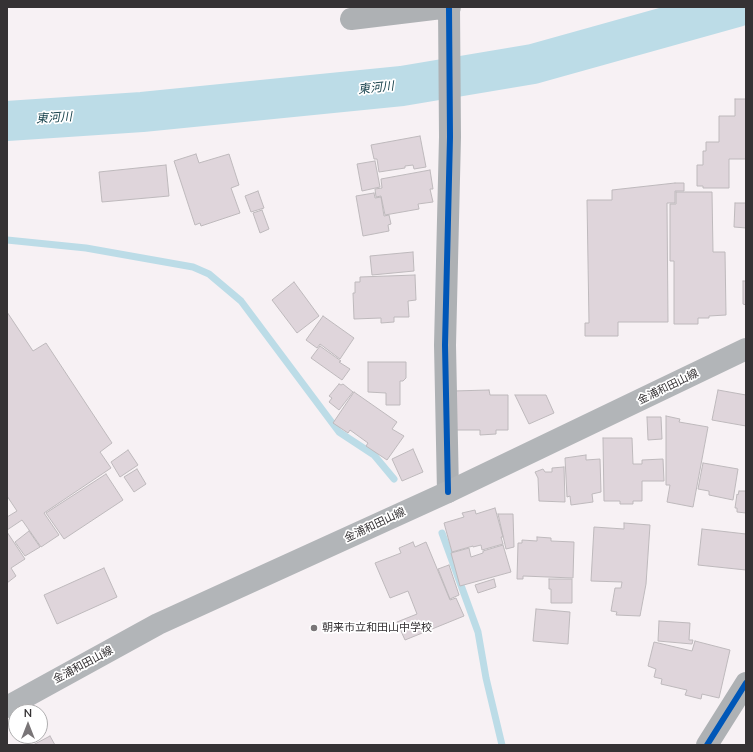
<!DOCTYPE html>
<html>
<head>
<meta charset="utf-8">
<style>
  body { margin:0 }
  #map { position:relative; width:753px; height:752px; overflow:hidden; background:#f7f1f4; font-family:Mulish,sans-serif }
  canvas { display:block }
  .frame { position:absolute; inset:0; border:8px solid #353234; pointer-events:none }
  .north { position:absolute; left:8px; top:704px; width:40px; height:40px; box-sizing:border-box; background:#fff; border:1px solid #aeadae; border-radius:50%; rotate:0deg; font-size:11px; font-weight:700; line-height:16px; text-align:center; color:#353234 }
  .north::after { content:''; display:block; margin:auto; width:14px; height:18px; background:#797577; clip-path:polygon(50% 0,100% 100%,50% 72%,0 100%) }
</style>
</head>
<body>
<div id="map">
<canvas width="753" height="752"></canvas>
<div class="frame"></div>
<div class="north">N</div>
</div>
<script>
const ctx = document.querySelector('canvas').getContext('2d');
ctx.lineJoin = 'round';
const shape = rows => new Path2D(rows.map(r => 'M' + r).join(''));
function trace(path, color, width, dash) { ctx.strokeStyle = color; ctx.lineWidth = width; ctx.lineCap = dash ? 'butt' : 'round'; ctx.setLineDash(dash || []); ctx.stroke(path); }
function paint(path, color) { ctx.fillStyle = color; ctx.fill(path, 'evenodd'); }
function write(font, color, halo, rows, align = 'center') {
  ctx.font = font + ' Mulish,"Noto Sans JP",sans-serif'; ctx.lineWidth = 3.5; ctx.setLineDash([]); ctx.textBaseline = 'middle'; ctx.strokeStyle = halo; ctx.fillStyle = color; for (const [text, x, y, turn = 0] of rows) {
    ctx.save(); ctx.translate(x, y); ctx.rotate((+turn || 0) * Math.PI / 180); ctx.textAlign = isNaN(turn) ? turn : align; if (halo) ctx.strokeText(text, 0, 0); ctx.fillText(text, 0, 0); ctx.restore();
  }
}
const stream = shape([
  [7,240,86,248,193,267,209,274,241,301,339,432,374,455,394,479],
  [442,533,478,632,486,678,502,745]
]);
const river = shape([
  [7,121,142,112,402,86,533,64,737,7]
]);
const building = shape([
  [735,99,746,99,746,159,729,159,729,188,703,188,703,186,697,186,697,165,703,165,703,151,706,151,706,142,719,142,719,116,735,116,735,99],
  [420,136,426,167,414,169,413,165,405,166,405,168,379,172,377,159,374,159,371,145,420,136],
  [196,154,199,163,229,154,239,185,231,188,240,213,201,226,200,223,195,225,174,161,196,154],
  [375,161,380,187,362,191,357,164,375,161],
  [166,165,169,196,102,202,99,172,166,165],
  [430,170,433,189,430,189,433,202,418,204,419,209,385,215,381,196,376,197,375,189,382,188,381,179,430,170],
  [675,183,684,183,684,191,675,191,675,203,667,203,668,322,618,322,618,336,585,336,585,323,589,323,587,200,612,200,612,190,675,183],
  [258,191,264,208,251,212,245,196,258,191],
  [676,192,712,192,713,252,725,252,726,315,709,316,709,318,698,318,698,324,674,324,674,261,670,261,670,204,676,204,676,192],
  [374,193,375,198,381,197,384,216,389,215,391,224,388,225,389,231,363,236,356,196,374,193],
  [735,203,746,203,746,228,734,227,735,203],
  [262,210,269,229,260,233,253,213,262,210],
  [413,252,414,271,372,275,370,256,413,252],
  [415,275,416,300,408,301,409,317,394,317,394,322,381,323,381,318,354,319,353,293,355,293,355,282,360,282,360,277,415,275],
  [743,281,746,281,746,305,743,304,743,281],
  [294,282,319,316,297,333,272,300,294,282],
  [7,312,33,351,46,343,112,443,100,452,111,468,44,513,59,535,41,547,22,520,7,530,7,517,17,511,7,496,7,312],
  [323,316,354,338,340,359,320,344,317,348,306,340,323,316],
  [320,346,341,361,339,362,350,369,342,380,311,358,320,346],
  [368,362,406,362,406,378,403,381,400,381,400,405,386,405,386,393,368,392,368,362],
  [339,384,341,385,343,384,353,392,339,410,329,402,332,398,329,396,339,384],
  [489,390,490,395,508,395,508,430,496,430,496,434,480,435,480,430,454,430,453,391,489,390],
  [718,390,746,395,746,426,712,420,718,390],
  [354,392,397,422,392,429,404,436,387,460,366,446,368,443,350,430,348,433,333,423,354,392],
  [515,395,546,395,554,413,529,424,515,395],
  [666,416,680,419,679,422,708,427,693,507,667,502,670,485,666,485,666,416],
  [647,417,661,417,662,439,648,440,647,417],
  [603,438,632,438,633,464,642,464,642,460,663,459,664,481,642,481,642,501,633,501,633,504,620,504,620,501,604,501,603,438],
  [413,449,423,472,402,481,392,459,413,449],
  [128,450,138,465,120,477,111,462,128,450],
  [586,455,586,460,600,459,601,492,592,494,593,502,571,505,570,496,567,497,565,458,586,455],
  [703,463,738,469,733,500,709,495,709,491,698,489,703,463],
  [564,467,565,502,539,501,538,478,535,472,543,469,545,472,552,472,552,468,564,467],
  [137,469,146,484,134,492,124,477,137,469],
  [106,474,123,500,64,539,46,513,106,474],
  [739,491,746,491,746,513,737,512,737,508,735,508,737,494,738,495,739,491],
  [495,508,503,537,501,537,503,544,482,550,481,545,473,547,473,546,452,552,444,523,464,517,462,513,475,510,476,514,495,508],
  [498,514,513,514,514,547,506,549,498,514],
  [624,523,650,525,646,584,640,616,616,615,617,612,611,611,615,588,621,588,622,582,591,581,594,527,624,529,624,523],
  [702,529,746,534,746,570,698,565,702,529],
  [29,531,40,547,25,556,15,542,29,531],
  [7,532,25,559,11,568,16,576,7,583,7,532],
  [537,537,551,538,551,541,574,542,573,578,523,576,523,579,517,579,518,543,522,543,522,540,537,541,537,537],
  [413,542,415,547,426,542,450,600,456,598,464,616,405,640,397,622,417,614,408,591,390,598,375,563,401,553,399,548,413,542],
  [503,545,511,572,460,586,451,553,469,548,471,557,483,553,483,551,503,545],
  [449,565,459,595,450,599,438,569,449,565],
  [104,568,117,597,57,624,44,595,104,568],
  [494,579,496,587,478,593,475,585,494,579],
  [549,579,572,579,572,603,551,603,551,589,549,589,549,579],
  [536,609,570,612,568,644,533,641,536,609],
  [659,621,690,623,689,640,693,640,692,644,658,641,659,621],
  [695,641,730,650,719,698,702,694,701,699,685,695,687,690,661,684,662,679,654,677,656,669,648,666,654,642,692,651,695,641],
  [50,736,55,745,33,745,50,736]
]);
const minor = shape([
  [351,19,450,7],
  [448,492,445,345,450,137,449,7],
  [707,745,746,683]
]);
const major = shape([
  [7,707,158,624,448,492,746,349]
]);
const cycleway = shape([
  [448,492,445,345,450,137,449,7],
  [707,745,746,683]
]);
const markers = [
  [314,628,4,"#797577"]
];
const streetNames = [
  ["金浦和田山線",668,387,-26],
  ["金浦和田山線",375,525,-25],
  ["金浦和田山線",83,665,-28]
];
const poiNames = [
  ["朝来市立和田山中学校",322,628]
];
const waterNames = [
  ["東河川",376,88,-6],
  ["東河川",54,118,-4]
];
trace(stream, '#bcdce7', 7);
trace(river, '#bcdce7', 40);
paint(building, '#dfd5db');
trace(building, '#beb9bc', 1);
trace(minor, '#aeb1b4', 22);
trace(major, '#b2b5b8', 22);
trace(cycleway, '#0057b8', 6);
for (const [x, y, r, color] of markers) { const dot = new Path2D(); dot.arc(x, y, r, 0, 2 * Math.PI); ctx.fillStyle = color; ctx.fill(dot); trace(dot, '#fff', 1.5); }
write('11px', '#353234', '#fff', streetNames);
write('11px', '#353234', '#fff', poiNames, 'left');
write('italic 12px', '#18434d', '#fff', waterNames);
</script>
</body>
</html>
